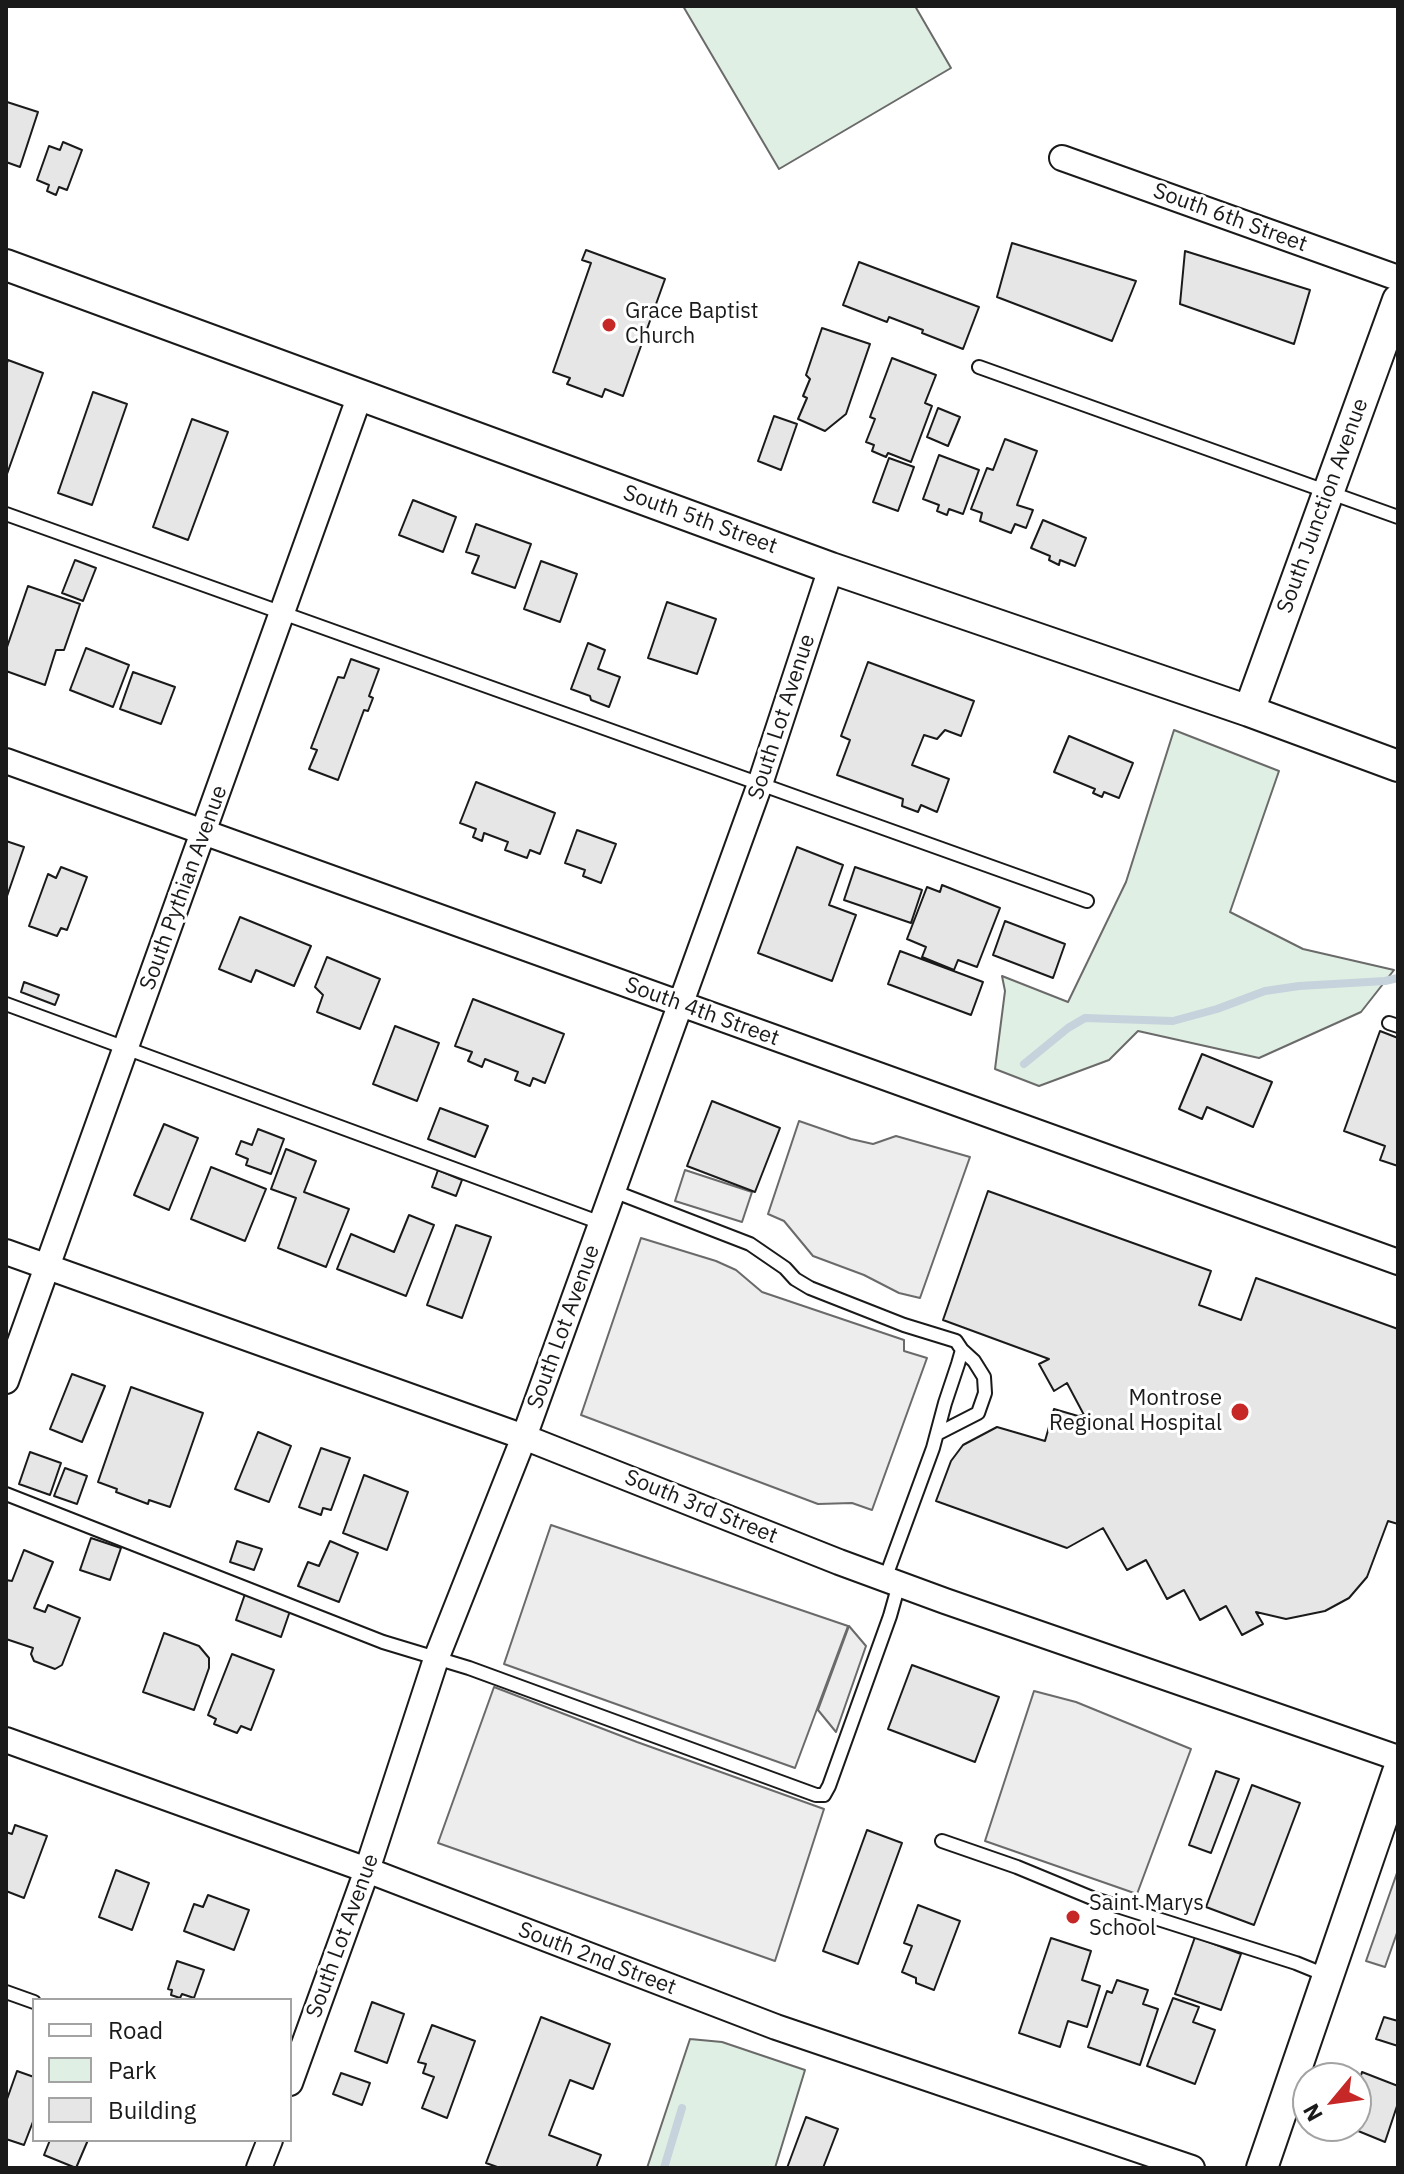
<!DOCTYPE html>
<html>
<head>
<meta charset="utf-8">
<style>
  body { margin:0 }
  #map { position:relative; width:1404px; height:2174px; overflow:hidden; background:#fff; font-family:"IBM Plex Sans",sans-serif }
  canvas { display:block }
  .frame { position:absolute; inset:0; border:8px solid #1a1a1a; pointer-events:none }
  .legend { position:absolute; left:32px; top:1998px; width:260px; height:144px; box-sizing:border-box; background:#fff; border:2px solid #a3a3a3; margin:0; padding:10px 14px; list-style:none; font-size:24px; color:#1a1a1a }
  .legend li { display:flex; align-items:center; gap:16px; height:40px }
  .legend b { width:40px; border:2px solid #a3a3a3 }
  .north { position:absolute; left:1292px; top:2062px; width:80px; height:80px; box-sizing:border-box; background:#fff; border:2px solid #a3a3a3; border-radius:50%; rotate:241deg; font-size:22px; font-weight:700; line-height:32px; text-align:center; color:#1a1a1a }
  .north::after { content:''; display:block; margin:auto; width:28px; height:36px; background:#c62828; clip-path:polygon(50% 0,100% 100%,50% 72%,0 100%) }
</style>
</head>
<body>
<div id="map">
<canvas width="1404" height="2174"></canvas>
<div class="frame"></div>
<ul class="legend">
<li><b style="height:10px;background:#fff"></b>Road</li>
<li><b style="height:22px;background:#e0efe3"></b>Park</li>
<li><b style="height:22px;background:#e6e6e6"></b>Building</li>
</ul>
<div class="north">N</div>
</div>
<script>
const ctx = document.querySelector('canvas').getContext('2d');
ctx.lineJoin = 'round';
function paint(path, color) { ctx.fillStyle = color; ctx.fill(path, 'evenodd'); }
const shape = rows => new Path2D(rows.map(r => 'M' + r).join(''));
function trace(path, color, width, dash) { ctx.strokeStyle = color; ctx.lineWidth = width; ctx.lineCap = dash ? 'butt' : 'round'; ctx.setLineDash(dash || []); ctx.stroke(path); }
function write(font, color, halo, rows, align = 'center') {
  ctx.font = font + ' "IBM Plex Sans",sans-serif'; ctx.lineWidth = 6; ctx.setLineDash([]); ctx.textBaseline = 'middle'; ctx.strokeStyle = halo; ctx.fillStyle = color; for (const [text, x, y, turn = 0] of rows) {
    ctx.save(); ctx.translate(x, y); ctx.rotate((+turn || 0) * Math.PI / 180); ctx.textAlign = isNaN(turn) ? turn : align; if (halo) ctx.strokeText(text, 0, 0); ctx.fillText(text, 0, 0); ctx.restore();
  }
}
const green = shape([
  [683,6,915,6,951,68,779,169,683,6],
  [1174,730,1279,771,1230,912,1303,949,1394,970,1361,1012,1259,1058,1138,1031,1109,1060,1039,1086,995,1069,1005,991,1002,976,1068,1002,1126,882,1174,730],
  [690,2039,722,2042,805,2070,775,2168,647,2168,690,2039]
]);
const parking = shape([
  [799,1121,851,1139,873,1144,896,1136,970,1157,920,1298,899,1293,864,1275,813,1256,784,1221,768,1214,799,1121],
  [685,1170,752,1192,742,1222,675,1201,685,1170],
  [641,1238,716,1261,736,1270,762,1292,904,1340,904,1351,927,1358,872,1510,852,1503,818,1504,581,1415,641,1238],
  [551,1525,848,1626,795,1768,504,1664,551,1525],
  [849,1626,866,1646,836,1732,818,1710,849,1626],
  [494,1687,637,1742,824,1809,775,1961,438,1843,494,1687],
  [1034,1691,1076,1702,1191,1749,1137,1894,985,1841,1034,1691],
  [1398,1870,1398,1930,1385,1967,1366,1961,1398,1870]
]);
const stream = shape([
  [1024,1064,1068,1028,1085,1018,1173,1021,1217,1009,1265,991,1299,986,1385,981,1398,978],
  [664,2168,682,2108]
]);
const building = shape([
  [7,102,38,112,20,167,6,162,7,102],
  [63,142,82,150,67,190,59,187,56,195,47,191,49,185,37,180,49,146,60,150,63,142],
  [1012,243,1136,281,1112,341,997,297,1012,243],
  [586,250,665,279,623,396,605,389,602,397,567,384,570,378,553,372,591,263,582,260,586,250],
  [1185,251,1310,290,1294,344,1180,304,1185,251],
  [859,262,979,307,963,349,922,333,923,330,889,317,887,322,843,305,859,262],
  [822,328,870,344,846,414,825,431,798,419,807,398,803,396,810,379,806,375,822,328],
  [892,358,936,375,925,403,932,406,911,462,888,453,886,457,872,451,874,445,866,442,875,419,870,417,892,358],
  [8,360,43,373,7,474,6,366,8,360],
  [93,392,127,404,92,505,58,493,93,392],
  [938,408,960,417,948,446,927,437,938,408],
  [774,416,797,424,781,470,758,461,774,416],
  [192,419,228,432,188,540,153,527,192,419],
  [1005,439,1037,451,1017,505,1033,510,1026,528,1015,524,1011,533,980,521,982,513,971,509,987,468,993,470,1005,439],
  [939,455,979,470,963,514,949,509,947,515,937,511,939,505,923,499,939,455],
  [889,458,914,467,898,511,873,502,889,458],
  [413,500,456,517,443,552,399,535,413,500],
  [1043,520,1086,538,1075,566,1060,560,1059,565,1049,560,1050,556,1031,548,1043,520],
  [476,524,531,544,515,588,472,573,479,556,466,552,476,524],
  [75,560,96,568,83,601,62,593,75,560],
  [541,561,577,574,560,622,524,609,541,561],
  [28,586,80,604,64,650,56,650,45,685,6,671,6,650,28,586],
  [667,602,716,619,697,674,648,658,667,602],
  [588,643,605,650,598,669,620,677,609,707,591,700,590,696,571,689,588,643],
  [86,648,129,665,113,707,70,690,86,648],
  [351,659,379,669,369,696,373,698,368,711,364,710,338,780,309,769,317,750,311,748,338,677,344,678,351,659],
  [868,662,974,701,961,736,945,730,937,739,924,735,912,765,949,779,937,812,921,805,918,812,902,806,903,799,837,775,850,740,841,736,868,662],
  [133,672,175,687,161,724,120,709,133,672],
  [1069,736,1133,763,1119,798,1104,792,1102,797,1093,793,1095,789,1054,772,1069,736],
  [476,782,555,813,540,854,530,850,527,858,505,850,508,842,484,833,482,841,473,837,476,829,460,823,476,782],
  [577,830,616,844,601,883,583,876,585,870,565,863,577,830],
  [6,841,24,847,6,899,6,841],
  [797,847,843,865,829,905,856,915,832,981,758,953,797,847],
  [61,867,87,877,67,930,61,928,57,936,29,926,48,874,56,878,61,867],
  [855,867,922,890,911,923,844,900,855,867],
  [942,885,1000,908,977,967,958,960,954,970,922,957,926,947,907,939,927,887,940,892,942,885],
  [240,917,311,946,294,986,256,970,251,982,219,969,240,917],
  [1005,921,1065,944,1053,978,993,955,1005,921],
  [900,951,983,982,971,1015,888,984,900,951],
  [327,957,380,979,360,1029,317,1012,323,995,315,987,327,957],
  [24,982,59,995,55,1005,21,992,24,982],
  [473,999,564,1034,545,1083,533,1078,530,1086,515,1080,518,1072,485,1059,482,1067,468,1061,472,1052,455,1046,473,999],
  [395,1026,439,1043,417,1101,373,1084,395,1026],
  [1380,1031,1398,1038,1398,1166,1380,1160,1385,1146,1344,1131,1380,1031],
  [1202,1054,1272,1082,1253,1127,1207,1107,1202,1119,1179,1109,1202,1054],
  [712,1101,780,1128,755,1192,687,1166,712,1101],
  [440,1108,488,1126,475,1157,428,1139,440,1108],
  [164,1124,198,1138,169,1210,134,1195,164,1124],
  [258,1129,284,1139,271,1174,246,1165,248,1159,236,1154,241,1141,252,1145,258,1129],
  [286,1149,316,1161,304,1192,349,1209,326,1267,278,1248,296,1198,271,1189,286,1149],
  [211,1167,266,1189,245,1241,191,1219,211,1167],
  [438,1170,462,1180,456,1196,432,1187,438,1170],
  [988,1191,1211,1271,1199,1305,1241,1320,1256,1278,1398,1329,1398,1524,1388,1521,1367,1577,1349,1598,1325,1611,1286,1619,1256,1612,1263,1624,1242,1635,1226,1606,1200,1620,1184,1590,1167,1599,1146,1560,1127,1570,1103,1528,1067,1548,936,1501,951,1461,963,1445,997,1427,1045,1441,1054,1409,1078,1416,1084,1415,1067,1383,1054,1391,1039,1364,1049,1359,943,1320,988,1191],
  [409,1215,434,1225,406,1296,337,1269,351,1234,394,1252,409,1215],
  [456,1225,491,1237,462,1318,427,1305,456,1225],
  [72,1374,105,1386,82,1442,50,1429,72,1374],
  [131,1387,203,1413,170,1507,149,1500,148,1504,116,1492,117,1489,98,1482,131,1387],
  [258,1432,291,1446,269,1502,235,1489,258,1432],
  [321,1448,350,1458,331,1510,323,1508,321,1515,299,1507,321,1448],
  [30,1452,61,1463,50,1495,19,1484,30,1452],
  [65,1468,87,1476,77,1504,54,1496,65,1468],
  [364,1475,408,1492,387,1550,343,1533,364,1475],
  [91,1538,121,1548,110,1580,80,1570,91,1538],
  [237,1541,262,1549,254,1570,230,1562,237,1541],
  [330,1541,358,1553,339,1602,298,1586,308,1562,319,1566,330,1541],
  [24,1550,53,1562,34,1608,45,1612,48,1605,80,1618,62,1665,55,1669,34,1661,31,1654,33,1648,6,1639,6,1580,12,1581,24,1550],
  [245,1594,290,1611,281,1637,236,1620,245,1594],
  [164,1633,199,1646,209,1658,209,1668,194,1710,143,1692,164,1633],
  [232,1654,274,1670,251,1730,241,1726,237,1733,214,1724,216,1719,208,1715,232,1654],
  [912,1665,999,1697,975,1762,888,1729,912,1665],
  [1216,1771,1239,1779,1211,1853,1189,1845,1216,1771],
  [1252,1785,1300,1803,1254,1925,1206,1907,1252,1785],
  [15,1825,47,1836,24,1898,6,1891,6,1832,12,1834,15,1825],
  [867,1830,902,1843,858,1964,823,1951,867,1830],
  [116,1870,149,1883,132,1930,99,1917,116,1870],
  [208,1895,249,1910,234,1950,184,1931,194,1904,203,1907,208,1895],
  [918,1905,960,1921,934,1990,916,1983,916,1978,902,1972,912,1946,904,1943,918,1905],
  [1195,1937,1241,1954,1221,2010,1175,1994,1195,1937],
  [1051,1938,1091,1951,1082,1980,1100,1986,1087,2027,1068,2021,1060,2047,1019,2033,1051,1938],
  [177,1961,204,1970,194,1998,182,1994,180,1998,171,1995,172,1990,168,1989,177,1961],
  [1117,1980,1148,1990,1143,2004,1158,2009,1140,2065,1088,2047,1107,1991,1112,1993,1117,1980],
  [1173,1998,1199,2007,1193,2022,1215,2030,1195,2084,1147,2066,1173,1998],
  [372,2002,404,2014,387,2063,355,2051,372,2002],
  [541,2017,610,2044,593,2089,570,2080,549,2135,601,2155,596,2168,500,2168,486,2163,541,2017],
  [1384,2017,1398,2021,1398,2046,1376,2039,1384,2017],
  [432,2025,475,2041,447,2118,422,2108,434,2077,423,2073,426,2064,418,2062,432,2025],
  [17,2071,34,2077,34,2119,24,2145,6,2139,6,2102,17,2071],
  [1362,2072,1398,2086,1398,2103,1385,2142,1346,2126,1356,2126,1356,2093,1362,2072],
  [341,2073,370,2083,362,2105,333,2094,341,2073],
  [806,2117,838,2129,823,2168,787,2168,806,2117],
  [50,2140,88,2140,76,2168,44,2155,50,2140]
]);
const service = shape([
  [979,367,1398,517],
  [6,514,1087,901],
  [6,1004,601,1223],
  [1389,1023,1398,1026],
  [613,1191,750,1244,785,1268,795,1279,810,1288,904,1325,956,1341,962,1350,958,1364,945,1403,933,1448,885,1579],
  [937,1434,978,1413,985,1393,984,1377,974,1361,962,1350],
  [6,1494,383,1642,469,1668,816,1795,824,1795,829,1786,890,1616,899,1584],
  [942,1841,1017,1867,1092,1898,1296,1963,1328,1976],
  [6,1992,34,2002]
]);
const minor = shape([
  [1062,158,1398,278],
  [6,761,1398,1262],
  [6,1252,524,1437,839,1562,945,1601,1398,1758],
  [6,1381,360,395],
  [6,1740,367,1870,776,2027,1192,2168],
  [290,2083,367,1870,436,1659,524,1437,760,784,831,568],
  [259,2168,270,2140]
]);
const tertiary = shape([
  [6,265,831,568,1249,711,1398,766],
  [1249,711,1398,300],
  [1262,2168,1398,1772]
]);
const markers = [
  [609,325,8,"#c62828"],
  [1240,1412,10,"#c62828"],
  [1073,1917,8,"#c62828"]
];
const streetNames = [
  ["South 6th Street",1230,218,20],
  ["South Junction Avenue",1323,506,-70],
  ["South 5th Street",700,520,20],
  ["South Lot Avenue",782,717,-72],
  ["South Pythian Avenue",184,888,-70],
  ["South 4th Street",702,1012,20],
  ["South Lot Avenue",564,1327,-70],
  ["South 3rd Street",701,1507,22],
  ["South Lot Avenue",343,1936,-70],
  ["South 2nd Street",597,1959,21]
];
const poiNames = [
  ["Grace Baptist",625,312],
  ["Church",625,337],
  ["Montrose",1222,1399,"right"],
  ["Regional Hospital",1222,1424,"right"],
  ["Saint Marys",1089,1904],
  ["School",1089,1929]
];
paint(green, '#e0efe3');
trace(green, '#6a6a6a', 2);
paint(parking, '#ededed');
trace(parking, '#6a6a6a', 2);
trace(stream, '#c6d2dc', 8);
paint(building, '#e6e6e6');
trace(building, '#1a1a1a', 2);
trace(service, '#1a1a1a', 16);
trace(minor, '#1a1a1a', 28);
trace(tertiary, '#1a1a1a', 34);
trace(service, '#fff', 12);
trace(minor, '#fff', 24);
trace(tertiary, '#fff', 30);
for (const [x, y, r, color] of markers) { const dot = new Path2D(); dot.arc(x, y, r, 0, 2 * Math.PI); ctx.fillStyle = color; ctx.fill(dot); trace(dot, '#fff', 3); }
write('22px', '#1a1a1a', '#fff', streetNames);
write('22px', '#1a1a1a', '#fff', poiNames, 'left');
</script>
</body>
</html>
